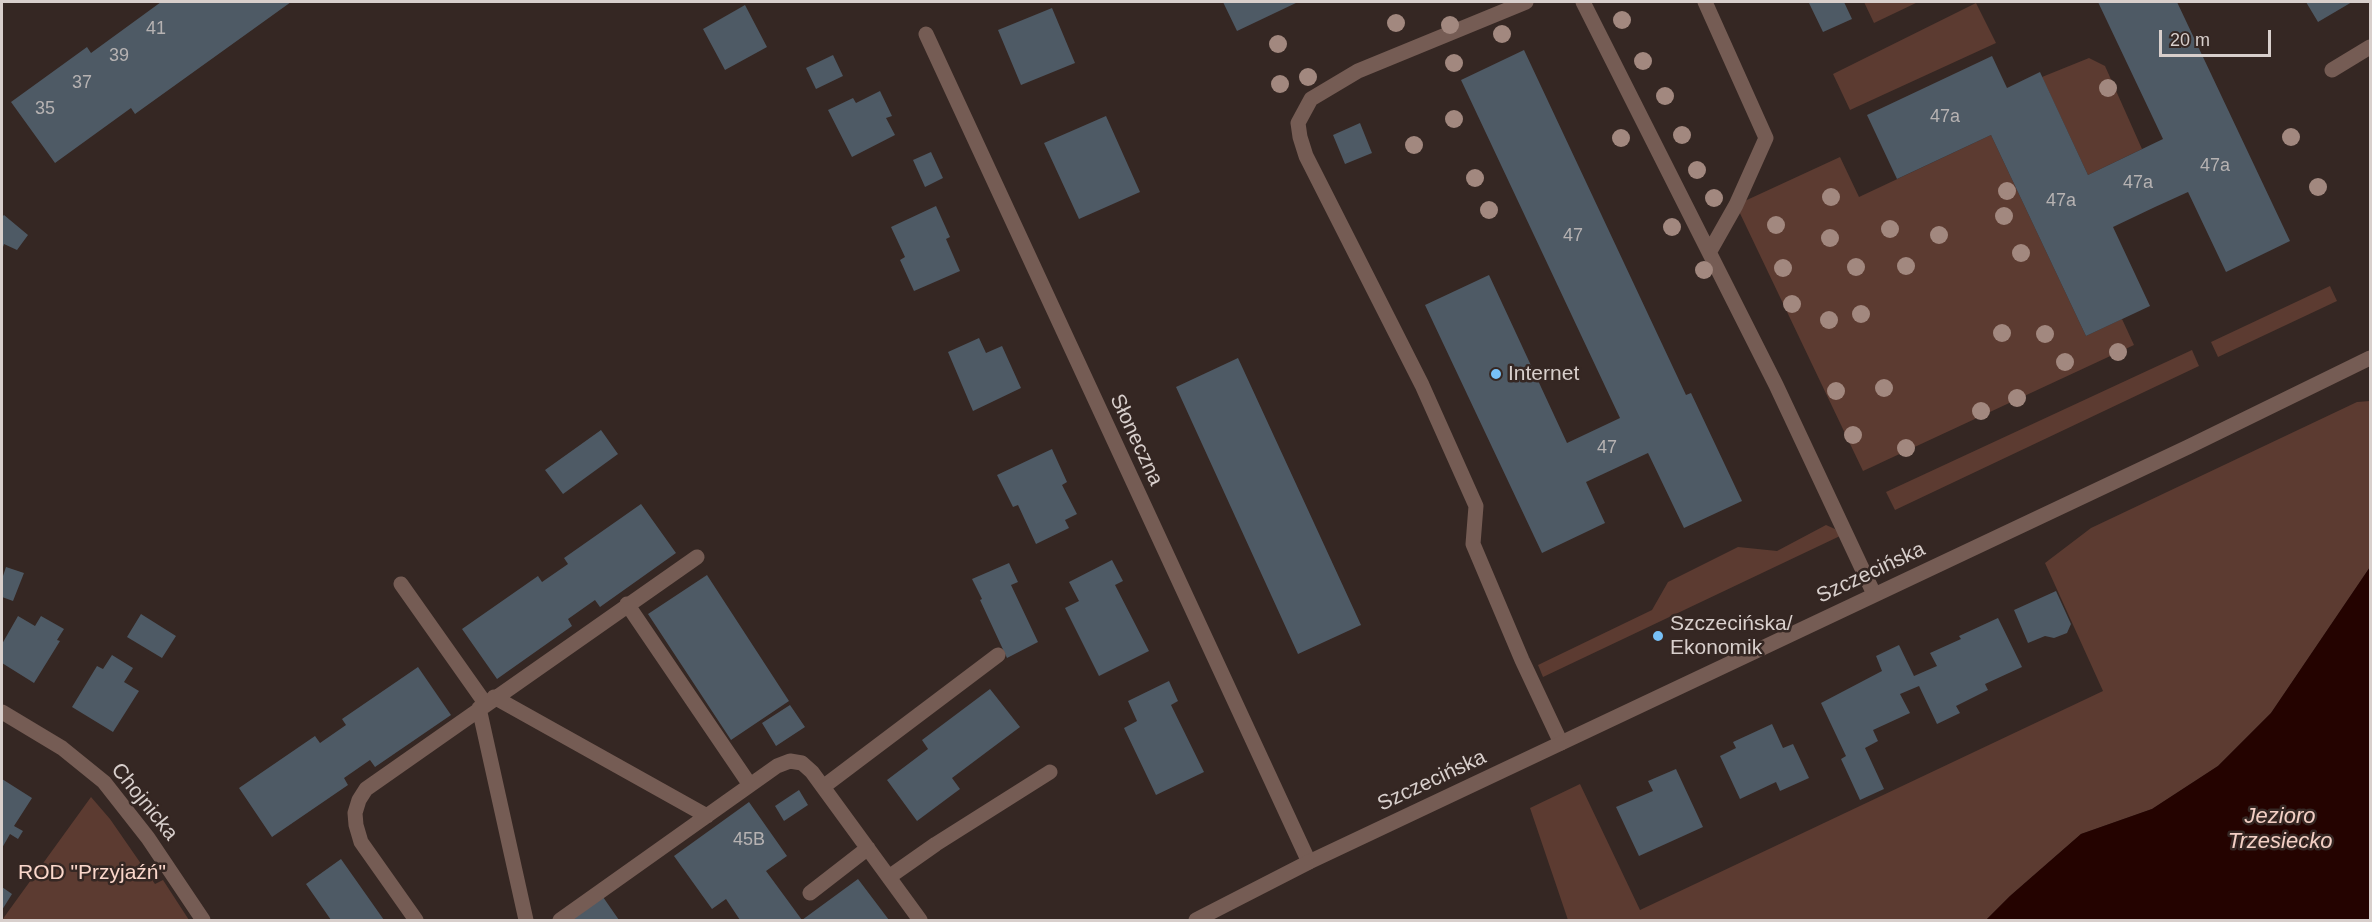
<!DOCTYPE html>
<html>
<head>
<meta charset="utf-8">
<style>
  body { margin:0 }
  #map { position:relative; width:2372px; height:922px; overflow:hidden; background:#352723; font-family:Helvetica,sans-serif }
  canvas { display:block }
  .frame { position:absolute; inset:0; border:3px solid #d8cfcc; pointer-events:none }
  .scale { position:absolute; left:2159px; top:30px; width:112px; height:27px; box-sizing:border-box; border:3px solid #d8cfcc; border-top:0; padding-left:8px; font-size:18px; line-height:21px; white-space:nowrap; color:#d8cfcc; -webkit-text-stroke:4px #352723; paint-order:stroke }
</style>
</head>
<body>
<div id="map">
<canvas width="2372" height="922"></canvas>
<div class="frame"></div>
<div class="scale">20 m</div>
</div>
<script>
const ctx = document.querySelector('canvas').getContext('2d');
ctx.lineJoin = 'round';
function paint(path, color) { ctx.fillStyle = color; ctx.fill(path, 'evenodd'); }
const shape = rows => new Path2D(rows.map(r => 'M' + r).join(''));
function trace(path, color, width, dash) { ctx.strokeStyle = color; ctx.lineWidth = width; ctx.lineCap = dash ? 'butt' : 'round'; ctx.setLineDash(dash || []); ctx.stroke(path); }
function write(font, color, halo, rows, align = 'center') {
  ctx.font = font + ' Helvetica,sans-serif'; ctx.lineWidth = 5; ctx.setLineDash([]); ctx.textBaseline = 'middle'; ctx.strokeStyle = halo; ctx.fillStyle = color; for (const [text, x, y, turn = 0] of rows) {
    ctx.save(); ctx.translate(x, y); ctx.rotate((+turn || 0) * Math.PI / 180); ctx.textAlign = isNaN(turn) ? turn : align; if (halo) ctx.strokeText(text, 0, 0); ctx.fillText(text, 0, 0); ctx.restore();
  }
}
const green = shape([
  [1864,2,1918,2,1874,23],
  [1976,3,1996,43,1850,110,1833,74],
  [2089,58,2105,66,2142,149,2088,175,2042,77],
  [1991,135,2086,336,2122,319,2134,345,1863,471,1736,205,1840,157,1859,197],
  [2330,286,2337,301,2218,357,2211,342],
  [2192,350,2199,366,1895,510,1886,492],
  [2370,401,2370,567,2271,713,2218,766,2152,809,2081,834,2010,896,1986,920,1568,920,1530,808,1580,784,1640,910,2103,691,2045,563,2091,528,2357,402],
  [1826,525,1835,529,1840,536,1543,677,1538,665,1652,610,1668,582,1738,547,1777,551],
  [91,797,110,819,155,884,163,880,189,920,2,920]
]);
const water = shape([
  [2370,567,2370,920,1986,920,2010,896,2081,834,2152,809,2218,766,2271,713]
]);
const building = shape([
  [161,2,291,2,135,114,131,108,55,163,11,102,87,47,91,53],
  [1223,2,1298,2,1237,31],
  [1813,2,1844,2,1852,19,1823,32,1809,3],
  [2098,2,2177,2,2290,241,2226,272,2188,192,2155,207,2113,227,2150,306,2086,336,1991,135,1897,179,1867,115,1992,56,2007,88,2040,72,2088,175,2163,139],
  [2306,2,2352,2,2318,22],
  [745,5,767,47,725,70,703,29],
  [1052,8,1075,63,1021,85,998,30],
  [1524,50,1686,395,1691,393,1742,501,1684,528,1648,453,1586,482,1605,523,1542,553,1425,305,1489,275,1567,443,1620,418,1461,80],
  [833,55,843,76,816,89,806,68],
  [880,91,892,116,886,118,895,135,852,157,828,110,853,98,856,103],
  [1106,116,1140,192,1079,219,1044,143],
  [1360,123,1372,153,1345,164,1333,135],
  [931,152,943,178,925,187,913,160],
  [936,206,950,237,946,239,960,271,914,291,900,260,905,257,891,227],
  [4,215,28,235,17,250,4,244,2,250,2,217],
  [979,338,986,353,1002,346,1021,388,973,411,948,352],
  [1238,358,1361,625,1298,654,1176,387],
  [601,430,618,454,563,494,545,470],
  [1052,449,1067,482,1062,485,1077,514,1065,520,1069,528,1036,544,1018,505,1013,507,997,475],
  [641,504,676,553,600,607,595,600,568,619,572,626,497,679,462,629,538,576,542,582,568,564,564,558],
  [1112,560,1123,581,1115,585,1149,651,1099,676,1065,608,1079,601,1069,582],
  [1009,563,1018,582,1011,585,1038,642,1007,658,980,600,982,599,972,579],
  [6,567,24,573,13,601,2,597,2,579],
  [707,575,789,701,731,740,648,614],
  [2056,591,2071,624,2067,633,2054,638,2045,636,2028,643,2014,610],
  [141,614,176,636,162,658,127,637],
  [18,616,35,626,41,616,64,629,57,640,60,641,34,683,2,663,2,644],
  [1998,618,2022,667,1985,684,1988,690,1956,706,1960,713,1937,724,1919,686,1900,694,1910,713,1873,730,1878,741,1865,748,1884,789,1860,800,1841,759,1846,756,1821,703,1882,671,1876,656,1899,645,1914,676,1937,666,1930,653,1961,639,1959,636],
  [112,655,133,668,124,682,139,691,113,732,72,707,97,666,103,669],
  [418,667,451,715,375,767,370,760,344,778,348,785,272,837,239,788,315,736,320,743,346,725,342,719],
  [1169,681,1178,701,1171,705,1204,772,1156,795,1124,728,1137,721,1128,701],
  [990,689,1020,727,952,778,960,789,917,821,887,780,928,749,922,740],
  [790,705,805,727,776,746,762,723],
  [1772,724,1783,748,1793,744,1809,778,1780,791,1776,782,1740,799,1720,756,1736,748,1733,742],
  [1676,769,1703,827,1639,856,1616,807,1653,791,1648,781],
  [2,779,32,798,14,826,23,831,18,839,10,834,2,848],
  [799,790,808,805,784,821,775,806],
  [749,802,787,856,766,871,802,920,858,879,889,920,740,920,726,899,712,909,674,856],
  [341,859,384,920,331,920,306,884],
  [2,887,12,894,2,910],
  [603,897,619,920,570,920]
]);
const service = shape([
  [1526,2,1358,71,1311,99,1298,123,1300,137,1306,156,1422,385,1476,506,1473,544,1522,660,1561,743],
  [1583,2,1776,385,1874,594],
  [1705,2,1766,138,1736,205,1710,251],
  [2332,70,2370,47],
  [401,584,485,703],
  [627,604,750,785],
  [494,697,707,816],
  [479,708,526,920],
  [823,787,998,655],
  [889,877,936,844,1050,772],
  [810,893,868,848],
  [416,920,361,842,356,825,355,813,359,800,366,789,697,557],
  [560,920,777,766,790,761,802,763,812,772,920,920]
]);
const minor = shape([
  [926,34,1309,862],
  [2,712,62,748,104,782,148,838,203,920]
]);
const tertiary = shape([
  [1196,920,1309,862,2188,447,2370,358]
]);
const trees = [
  [1622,20],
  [1396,23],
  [1450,25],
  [1502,34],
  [1278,44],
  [1643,61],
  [1454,63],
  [1308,77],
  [1280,84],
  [2108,88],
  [1665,96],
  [1454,119],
  [1682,135],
  [2291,137],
  [1621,138],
  [1414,145],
  [1697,170],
  [1475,178],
  [2318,187],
  [2007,191],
  [1831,197],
  [1714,198],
  [1489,210],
  [2004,216],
  [1776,225],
  [1672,227],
  [1890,229],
  [1939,235],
  [1830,238],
  [2021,253],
  [1906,266],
  [1856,267],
  [1783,268],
  [1704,270],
  [1792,304],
  [1861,314],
  [1829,320],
  [2002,333],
  [2045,334],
  [2118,352],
  [2065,362],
  [1884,388],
  [1836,391],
  [2017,398],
  [1981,411],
  [1853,435],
  [1906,448]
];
const markers = [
  [1496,374,6,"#77c0f7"],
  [1658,636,6,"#77c0f7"]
];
const numberNames = [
  ["41",156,29],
  ["39",119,56],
  ["37",82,83],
  ["35",45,109],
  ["47a",1945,117],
  ["47a",2215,166],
  ["47a",2138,183],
  ["47a",2061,201],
  ["47",1573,236],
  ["47",1607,448],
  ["45B",749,840]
];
const poiNames = [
  ["Internet",1508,374],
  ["Szczecińska/",1670,624],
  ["Ekonomik",1670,648]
];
const streetNames = [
  ["Słoneczna",1136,440,65],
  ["Szczecińska",1871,573,-25],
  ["Szczecińska",1432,781,-25],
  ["Chojnicka",144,802,51]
];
const parkNames = [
  ["ROD \"Przyjaźń\"",92,873]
];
const waterNames = [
  ["Jezioro",2280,817],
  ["Trzesiecko",2280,842]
];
paint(green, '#5c3b31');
paint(water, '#240300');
paint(building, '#4e5a65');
trace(service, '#755c54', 15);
trace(minor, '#755c54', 15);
trace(tertiary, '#755c54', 15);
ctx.fillStyle = '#a2887f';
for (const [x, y] of trees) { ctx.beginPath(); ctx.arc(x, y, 9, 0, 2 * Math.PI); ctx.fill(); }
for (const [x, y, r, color] of markers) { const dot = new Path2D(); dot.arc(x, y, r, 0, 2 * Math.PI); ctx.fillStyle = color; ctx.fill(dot); trace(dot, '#352723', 2); }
write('18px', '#b6b2b2', null, numberNames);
write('21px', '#d8cfcc', '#352723', poiNames, 'left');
write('21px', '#d8cfcc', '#352723', streetNames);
write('21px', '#fbd7cb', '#352723', parkNames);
write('italic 22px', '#f3cfc4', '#352723', waterNames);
</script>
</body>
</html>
